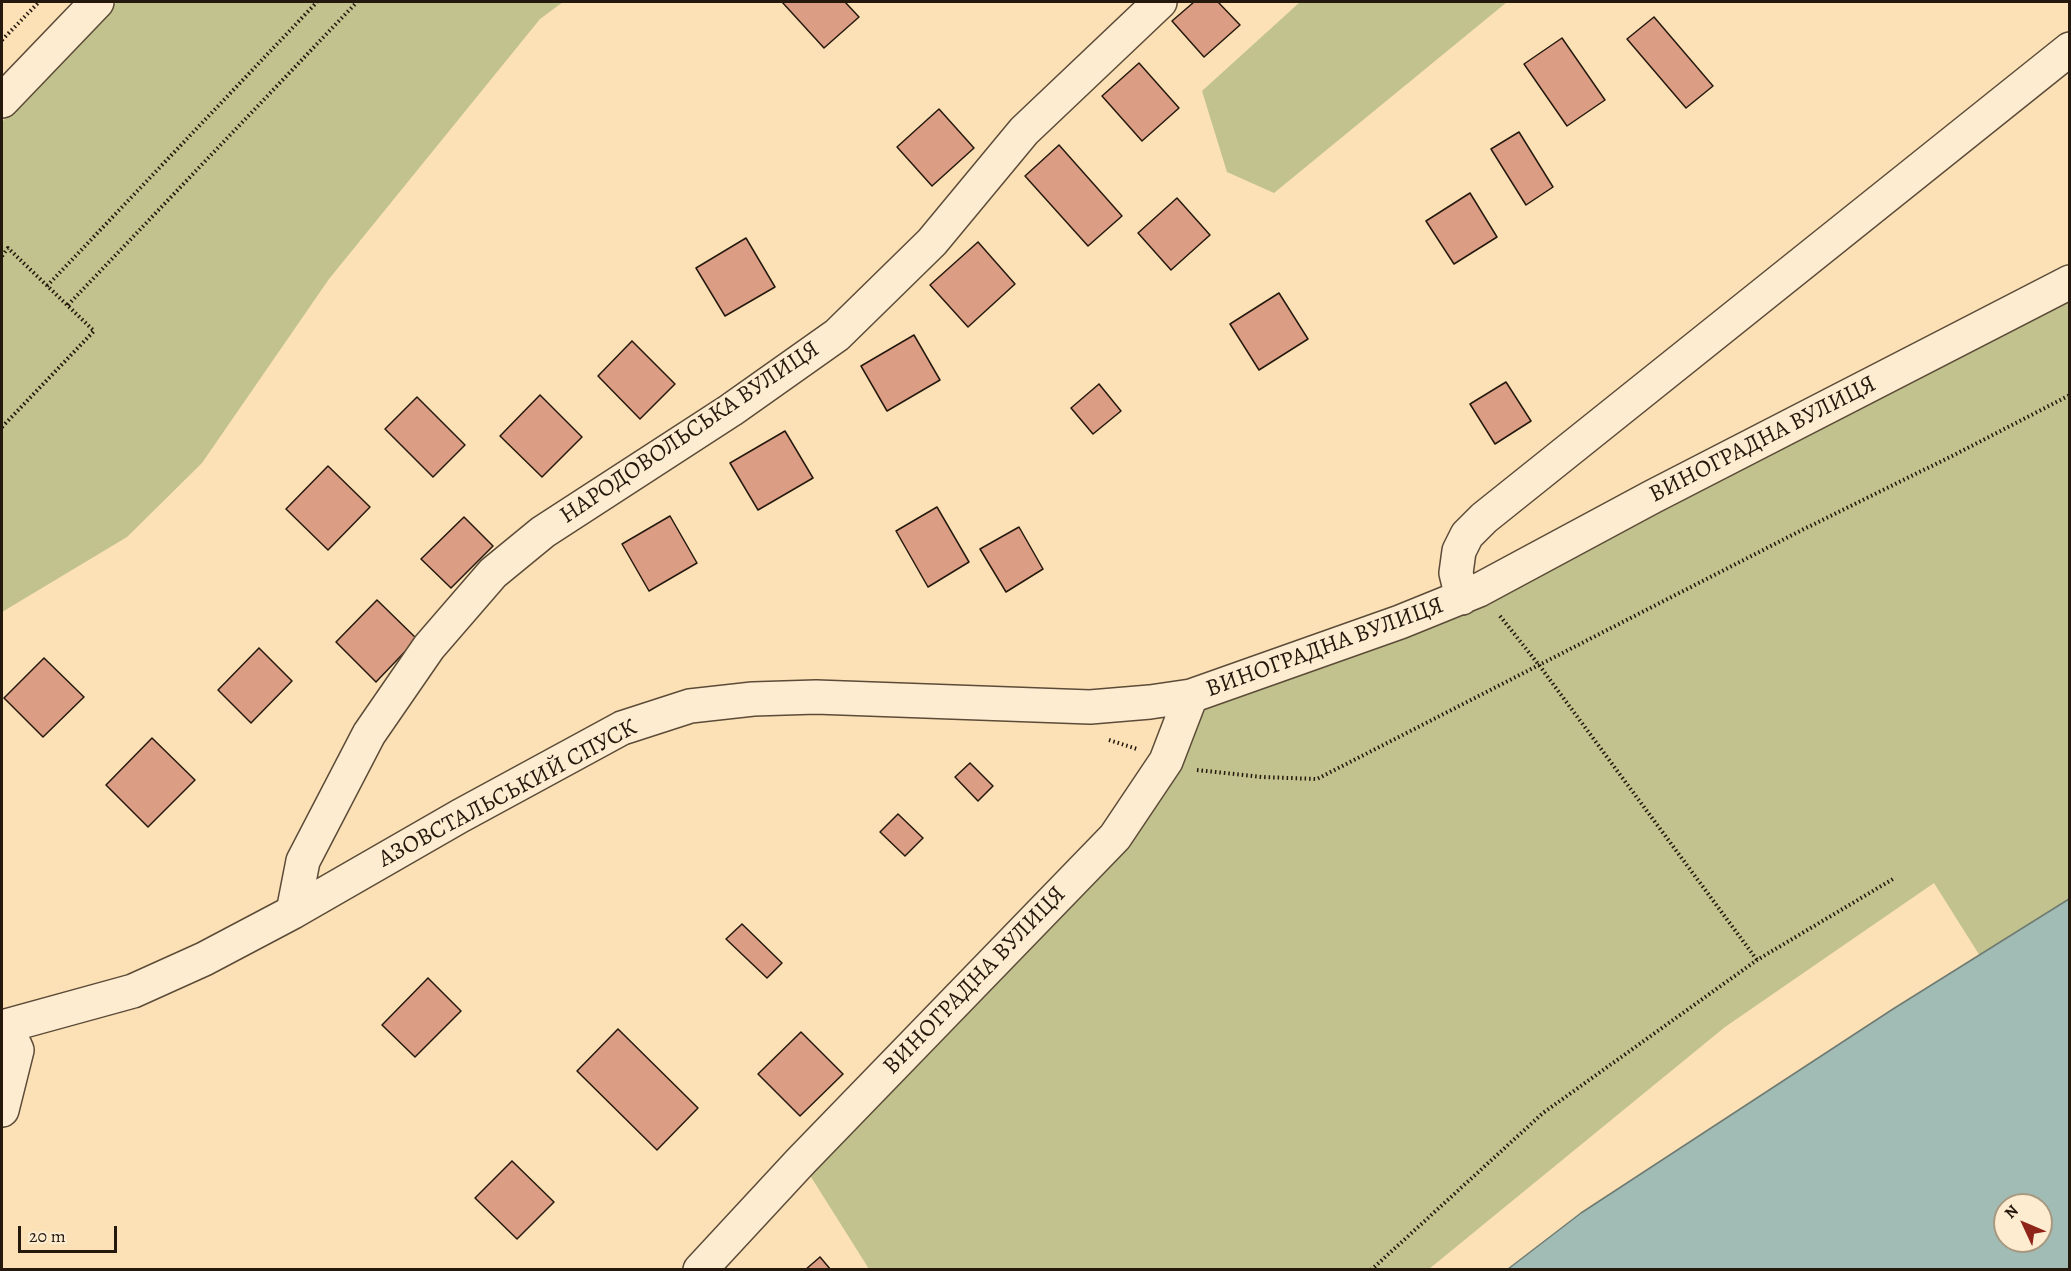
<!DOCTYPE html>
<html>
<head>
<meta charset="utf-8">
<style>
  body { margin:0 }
  #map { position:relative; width:2071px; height:1271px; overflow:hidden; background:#fce1b6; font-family:Alegreya,serif }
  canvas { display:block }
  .frame { position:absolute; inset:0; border:3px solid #25190e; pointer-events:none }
  .north { position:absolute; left:1993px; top:1193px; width:60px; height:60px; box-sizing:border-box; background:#fdecd0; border:2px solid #a79882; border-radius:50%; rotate:314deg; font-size:16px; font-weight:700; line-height:24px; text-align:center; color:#25190e }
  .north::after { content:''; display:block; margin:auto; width:21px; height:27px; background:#8f2418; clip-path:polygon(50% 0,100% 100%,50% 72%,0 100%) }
  .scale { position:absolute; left:18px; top:1226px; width:99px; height:27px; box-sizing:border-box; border:3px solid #25190e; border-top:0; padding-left:8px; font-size:18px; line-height:21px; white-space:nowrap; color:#25190e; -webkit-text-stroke:4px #fdecd0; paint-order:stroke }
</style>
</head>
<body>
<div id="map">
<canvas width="2071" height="1271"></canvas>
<div class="frame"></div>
<div class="north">N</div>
<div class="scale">20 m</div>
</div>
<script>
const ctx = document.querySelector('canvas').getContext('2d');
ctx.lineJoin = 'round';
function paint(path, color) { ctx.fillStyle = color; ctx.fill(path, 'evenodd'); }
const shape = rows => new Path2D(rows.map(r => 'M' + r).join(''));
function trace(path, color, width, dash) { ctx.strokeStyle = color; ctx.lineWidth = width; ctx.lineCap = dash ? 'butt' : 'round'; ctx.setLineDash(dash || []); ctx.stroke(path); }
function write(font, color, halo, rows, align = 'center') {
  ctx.font = font + ' Alegreya,serif'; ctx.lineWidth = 6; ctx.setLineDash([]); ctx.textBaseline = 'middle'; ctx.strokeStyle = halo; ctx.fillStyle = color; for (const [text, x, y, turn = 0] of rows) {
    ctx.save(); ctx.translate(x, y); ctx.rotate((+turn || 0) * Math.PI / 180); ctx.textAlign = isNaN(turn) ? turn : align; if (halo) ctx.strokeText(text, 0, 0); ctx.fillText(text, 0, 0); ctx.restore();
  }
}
const green = shape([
  [117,2,563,2,540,19,329,279,202,463,127,537,2,612,2,122],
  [1300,2,1507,2,1274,193,1227,172,1202,91],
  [2069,280,2069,899,1980,956,1934,883,1725,1027,1429,1269,869,1269,801,1161,1115,837,1191,696,1400,622]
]);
const water = shape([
  [2069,899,2069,1269,1508,1269,1581,1213,1893,1009,2069,899],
  [2005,1205,2041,1205,2041,1241,2005,1241,2005,1205]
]);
const building = shape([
  [782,2,845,2,859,17,824,48,782,2],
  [1194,2,1218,2,1240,25,1204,57,1172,21,1194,2],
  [1654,17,1713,86,1686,108,1627,39,1654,17],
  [1562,38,1605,100,1567,126,1524,64,1562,38],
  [1139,63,1179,108,1142,141,1102,96,1139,63],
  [939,109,974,148,932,186,897,147,939,109],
  [1519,132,1553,187,1526,205,1491,149,1519,132],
  [1059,145,1122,216,1088,246,1025,176,1059,145],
  [1470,193,1497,237,1454,264,1426,221,1470,193],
  [1177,198,1210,235,1171,270,1138,233,1177,198],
  [746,238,775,287,725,316,696,268,746,238],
  [978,242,1015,284,968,327,930,285,978,242],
  [1279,293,1308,339,1259,370,1230,324,1279,293],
  [914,335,940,380,887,411,861,366,914,335],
  [632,341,675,384,640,419,598,376,632,341],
  [1506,382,1531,421,1495,444,1470,404,1506,382],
  [1099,384,1121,411,1093,434,1071,408,1099,384],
  [540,395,582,437,542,477,500,436,540,395],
  [417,397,465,445,433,477,385,429,417,397],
  [785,431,813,478,758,510,730,463,785,431],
  [328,466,370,507,328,550,286,509,328,466],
  [937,507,969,562,928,587,896,531,937,507],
  [670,516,697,563,649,591,622,544,670,516],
  [464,517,493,546,451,588,421,559,464,517],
  [1019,527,1043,569,1006,592,980,549,1019,527],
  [377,600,417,639,376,682,336,642,377,600],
  [259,648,292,681,251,723,218,690,259,648],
  [44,658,84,697,43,737,4,698,44,658],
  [152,738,195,780,148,827,106,785,152,738],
  [970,763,993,786,978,801,955,777,970,763],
  [898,814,923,838,905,856,880,832,898,814],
  [742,924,782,963,767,978,726,939,742,924],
  [428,978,461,1011,415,1057,382,1025,428,978],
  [618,1029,698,1108,657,1150,577,1071,618,1029],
  [801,1032,843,1074,800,1116,758,1074,801,1032],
  [512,1161,554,1202,517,1239,475,1198,512,1161],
  [820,1257,831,1270,805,1270,820,1257]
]);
const path = shape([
  [2,40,39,2],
  [2,256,8,248,94,331,2,427],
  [47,286,317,2],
  [68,305,357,2],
  [1500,616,1539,665,1757,960],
  [1109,740,1137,749],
  [1197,770,1262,777,1317,779,1802,530,1956,454,2070,395],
  [1371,1270,1543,1113,1757,960,1893,879]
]);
const minor = shape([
  [2,101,97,2],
  [1462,598,1456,573,1459,551,1467,535,1484,518,2070,49],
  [293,912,303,861,369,734,429,647,493,573,543,532,731,410,837,335,932,242,1024,131,1160,2],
  [2,1027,133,991,204,959,293,912,460,816,622,728,690,706,753,699,816,697,1090,707,1150,702,1191,696,1400,622,1479,590,1652,497,2070,282],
  [2,1110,17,1050,6,1026],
  [700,1270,801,1161,1115,837,1166,761,1191,696]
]);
const streetNames = [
  ["НАРОДОВОЛЬСЬКА ВУЛИЦЯ",690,433,-34],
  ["ВИНОГРАДНА ВУЛИЦЯ",1763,440,-27],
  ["ВИНОГРАДНА ВУЛИЦЯ",1325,648,-20],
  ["АЗОВСТАЛЬСЬКИЙ СПУСК",508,794,-28],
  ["ВИНОГРАДНА ВУЛИЦЯ",975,981,-46]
];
paint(green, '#c1c28d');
paint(water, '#a0bcb4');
trace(water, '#6f7b72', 1.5);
paint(building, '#db9d83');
trace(building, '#25190e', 1.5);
trace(minor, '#5b4b38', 36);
trace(path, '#25190e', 4, [1.5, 3]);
trace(minor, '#fdecd0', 33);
write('24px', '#25190e', '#fdecd0', streetNames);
</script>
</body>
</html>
